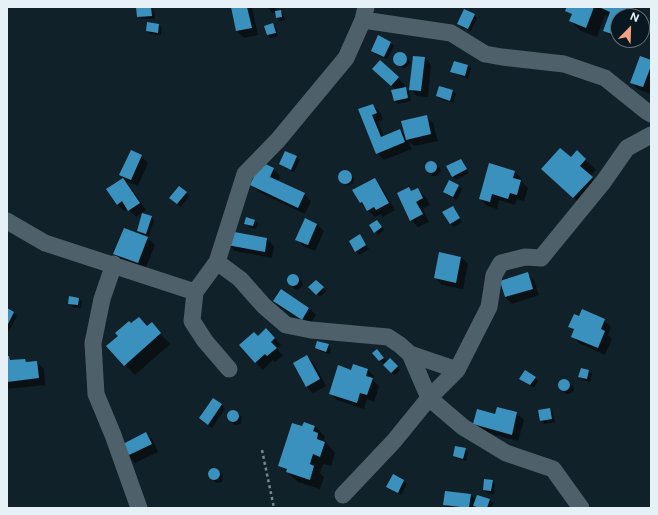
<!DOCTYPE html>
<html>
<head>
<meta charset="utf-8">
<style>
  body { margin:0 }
  #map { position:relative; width:658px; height:515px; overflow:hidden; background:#112129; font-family:Figtree,sans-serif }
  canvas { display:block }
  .frame { position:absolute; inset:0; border:8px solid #e6f1f7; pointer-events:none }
  .north { position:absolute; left:610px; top:8px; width:40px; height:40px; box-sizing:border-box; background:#081720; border:1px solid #616e76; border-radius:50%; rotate:23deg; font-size:11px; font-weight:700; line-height:16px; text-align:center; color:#e6f1f7 }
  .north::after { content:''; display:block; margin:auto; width:14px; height:18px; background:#f2a080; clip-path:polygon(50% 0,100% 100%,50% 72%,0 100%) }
</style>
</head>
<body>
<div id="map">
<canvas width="658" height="515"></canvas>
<div class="frame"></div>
<div class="north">N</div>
</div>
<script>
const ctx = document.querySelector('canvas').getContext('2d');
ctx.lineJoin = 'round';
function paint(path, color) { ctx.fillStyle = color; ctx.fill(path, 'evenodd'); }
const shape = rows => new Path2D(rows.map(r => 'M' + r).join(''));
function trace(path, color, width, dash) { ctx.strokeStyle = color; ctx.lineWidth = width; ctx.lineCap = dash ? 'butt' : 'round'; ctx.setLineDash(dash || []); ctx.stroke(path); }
const shadow = shape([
  [137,7,153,7,155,19,141,19,138,16],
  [232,7,251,7,252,8,258,35,244,38,237,31],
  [268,7,276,7,277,12,280,11,284,14,285,20,280,21,277,18,276,12,272,13],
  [568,7,637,7,645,14,642,21,642,16,618,16,618,40,635,40,632,47,615,41,604,30,609,17,605,15,597,37,581,31,570,21,572,16,567,11],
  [474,15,477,18,471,31,461,27,458,24],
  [272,24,276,27,278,36,271,38,268,35],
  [159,25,162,28,161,35,150,34,147,31],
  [390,42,394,46,387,59,375,54,372,50],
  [399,53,402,53,409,60,410,63,405,68,402,68,395,61,395,58,396,55],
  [425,58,431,65,428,97,417,96,410,89],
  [380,62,405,85,402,89,405,88,409,91,411,101,398,104,395,101,396,90,373,69],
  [651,62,651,91,650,94,638,89,631,82],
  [468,66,471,69,468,79,455,74,452,71],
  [440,87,453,91,456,94,453,103,440,99,437,96],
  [373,105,380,112,383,120,378,122,384,137,400,130,406,136,426,116,433,123,438,141,414,146,408,141,412,149,384,160,377,153,360,110],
  [286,152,297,157,300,160,294,172,283,167,280,164],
  [577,152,596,170,590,176,602,187,584,207,553,179],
  [141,156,148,163,138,186,125,181,130,186,146,210,136,217,128,209,124,211,117,204,107,189,124,178,121,175],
  [461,160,469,173,456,180,453,176],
  [430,161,434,162,440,168,441,171,436,176,433,176,426,169,427,163],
  [273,169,280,176,277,182,304,194,311,201,305,214,259,192,252,185],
  [344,171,347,171,354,178,353,184,347,186,340,179,341,173],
  [515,172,522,179,521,181,528,188,524,201,517,199,515,205,499,200,497,209,487,206,480,199],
  [374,179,381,186,395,210,383,217,381,214,375,217,360,203],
  [449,181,459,186,462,189,457,200,447,195,444,192],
  [409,188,412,192,418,189,425,196,430,205,423,209,429,222,418,227,411,220],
  [186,193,189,196,181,207,174,201],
  [453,207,462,222,454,227,451,224],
  [151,217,154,220,149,236,141,234,138,231],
  [254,221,258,224,256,229,249,227,245,223],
  [317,224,324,231,315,251,303,246,297,240],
  [380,224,384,230,378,235,375,232],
  [124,229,148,238,155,245,145,270,121,260,114,253],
  [360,236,369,249,359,255,350,242],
  [267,239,274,246,272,258,235,251,228,244],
  [440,253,461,257,468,264,463,289,442,285,435,278],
  [527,273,534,280,539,295,512,304,505,297],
  [292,275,296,275,302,281,303,285,298,290,295,289,289,283,288,280,289,277],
  [316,281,326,291,320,297,310,287],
  [281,291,309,308,316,315,309,326,281,308,275,301],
  [79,298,82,302,81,308,73,307,69,303],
  [7,309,17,316,9,331,7,330],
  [579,317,604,320,611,327,608,335,612,339,605,355,579,343,572,336,574,331,570,327],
  [151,324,170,344,135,375,125,365,132,325,147,327],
  [266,329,281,345,277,349,283,356,275,362,273,360,263,370,240,346,258,337],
  [328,345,331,348,330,354,320,351,317,348],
  [380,354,387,362,390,360,400,370,395,375,380,361],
  [7,357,9,357,13,361,25,360,28,363,37,362,44,369,45,385,7,389],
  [307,357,314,363,326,386,313,393,307,387],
  [367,369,374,376,373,380,379,386,374,402,367,399,364,409,337,400,330,393,352,371],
  [582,369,589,371,592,374,590,382,583,380,579,377],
  [535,378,538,381,534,388,521,379],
  [563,379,567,380,573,386,574,389,573,392,569,394,566,394,559,387,560,381],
  [213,399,225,408,212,428,200,418],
  [549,409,553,412,555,422,544,424,541,421],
  [232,411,235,411,242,417,241,424,234,425,228,419,227,416,229,413],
  [517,413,524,420,518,441,481,431,474,424],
  [315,426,325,437,324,440,335,453,331,466,323,464,320,473,324,477,320,489,298,482,279,465,302,428],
  [146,434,153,440,158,452,135,463,128,456],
  [465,449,468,452,466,461,457,459,454,456],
  [213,468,217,469,223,475,222,482,219,483,216,483,210,477,209,473,210,470],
  [394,475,407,484,401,495,388,486],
  [492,481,495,485,494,494,487,493,484,490],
  [446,492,471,495,476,500,489,499,493,503,491,508,448,508,445,505]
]);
const building = shape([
  [136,7,151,7,152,16,137,17],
  [231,7,247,7,252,28,236,31],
  [567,7,594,7,586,28,569,21,572,14,565,11],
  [599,7,633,7,630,16,618,16,618,36,603,31,610,12],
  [464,9,475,14,468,29,457,24],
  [281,10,282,17,276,18,275,11],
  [147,22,159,24,158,33,146,31],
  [273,23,276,33,267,35,264,26],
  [378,35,391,42,384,57,371,51],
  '393 59a7 7 0 1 1 14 0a7 7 0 1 1-14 0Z',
  [413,56,425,57,421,91,409,90],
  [640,56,651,60,651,66,643,87,630,83],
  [380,60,399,77,391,86,372,69],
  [454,61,468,65,465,76,450,72],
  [439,86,453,90,450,101,436,96],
  [406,87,408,98,394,101,391,90],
  [373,104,377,113,372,115,381,137,400,129,405,142,376,154,358,109],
  [427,115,431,134,406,140,401,121],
  [560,148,571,157,577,150,586,159,580,166,593,177,573,198,541,169],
  [131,150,142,155,131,180,119,175],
  [285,151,297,156,291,170,279,164],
  [461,159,467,169,452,177,446,166],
  '425 167a6 6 0 1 1 12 0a6 6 0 1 1-12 0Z',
  [261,162,274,168,270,177,305,193,298,208,250,185],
  [489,163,515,171,513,178,521,180,517,195,510,193,508,199,492,194,490,202,479,199],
  '338 177a7 7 0 1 1 14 0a7 7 0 1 1-14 0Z',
  [123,178,140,203,128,211,122,201,117,205,106,189],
  [375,178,389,203,376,210,374,207,367,211,362,202,360,203,352,190],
  [449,180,459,185,453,197,443,192],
  [179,186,187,192,177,204,169,198],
  [409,187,411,191,418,188,423,198,416,202,423,214,410,221,397,193],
  [453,206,460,218,450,224,442,212],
  [142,213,152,216,146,234,137,231],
  [246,217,255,220,253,226,244,224],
  [305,218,317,224,308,245,295,240],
  [377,220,382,227,374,233,369,225],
  [124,228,148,237,138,263,113,254],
  [229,231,267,238,265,252,227,245],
  [360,234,366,245,355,252,349,241],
  [439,252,461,257,456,283,434,278],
  [528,272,533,289,505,297,500,281],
  '287 280a6 6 0 1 1 12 0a6 6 0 1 1-12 0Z',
  [316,280,324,287,316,295,308,287],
  [281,289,309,308,302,320,273,301],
  [69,296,79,298,78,305,68,304],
  [7,308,14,312,7,326],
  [582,309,605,319,601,329,605,331,598,348,571,337,574,329,568,327,574,314,579,316],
  [139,317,147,326,152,322,161,333,124,366,106,346,118,336,115,333,129,321,131,323],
  [266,328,275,338,271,342,277,348,267,356,265,354,255,363,239,345,254,332,258,336],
  [317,341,329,344,326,352,315,348],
  [377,349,384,358,379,361,372,353],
  [307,355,320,379,306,387,293,363],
  [7,356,9,356,10,360,25,359,26,362,37,361,39,378,7,382],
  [390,358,398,366,391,373,383,365],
  [353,364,368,369,366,376,373,378,367,395,360,393,357,403,329,394,338,365,351,370],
  [581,368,589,370,587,379,578,377],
  [525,370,536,377,530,385,519,379],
  '558 385a6 6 0 1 1 12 0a6 6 0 1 1-12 0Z',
  [213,398,222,404,208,425,199,418],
  [497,407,517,412,512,435,473,424,477,409,495,414],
  [550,408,552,419,540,421,538,410],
  '227 416a6 6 0 1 1 12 0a6 6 0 1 1-12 0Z',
  [304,422,315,426,313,431,318,433,317,439,325,442,320,457,313,454,310,464,314,466,310,480,286,472,287,469,278,466,292,423,302,426],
  [146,432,152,444,127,456,121,445],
  [455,446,466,448,463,459,453,456],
  '208 474a6 6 0 1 1 12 0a6 6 0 1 1-12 0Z',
  [393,474,404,480,398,493,386,487],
  [484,479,493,480,491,491,483,490],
  [445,491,471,494,469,508,443,505],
  [477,495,490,499,487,508,481,508,473,506]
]);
const path = shape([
  [262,450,274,508]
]);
const minor = shape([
  [363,20,451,33,485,54,502,57,564,64,605,78,646,111,651,114],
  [7,221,45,243,195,292,217,262,240,279,264,306,286,325,311,330,388,337,400,345,410,354,429,398,394,441,343,495],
  [217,262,245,174,278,140,346,58,363,20,366,7],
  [114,264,102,299,93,343,96,394,113,435,139,508],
  [195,292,192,321,205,341,229,369],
  [410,354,457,370,489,307,494,275,501,263,525,257,541,258,604,181,627,148,651,135],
  [457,370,429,398,463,427,506,453,553,469,581,508]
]);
paint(shadow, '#0007');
paint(building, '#3b91bd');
trace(path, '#7a878e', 2.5, [3, 3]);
trace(minor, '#4e606a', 17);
</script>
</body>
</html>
